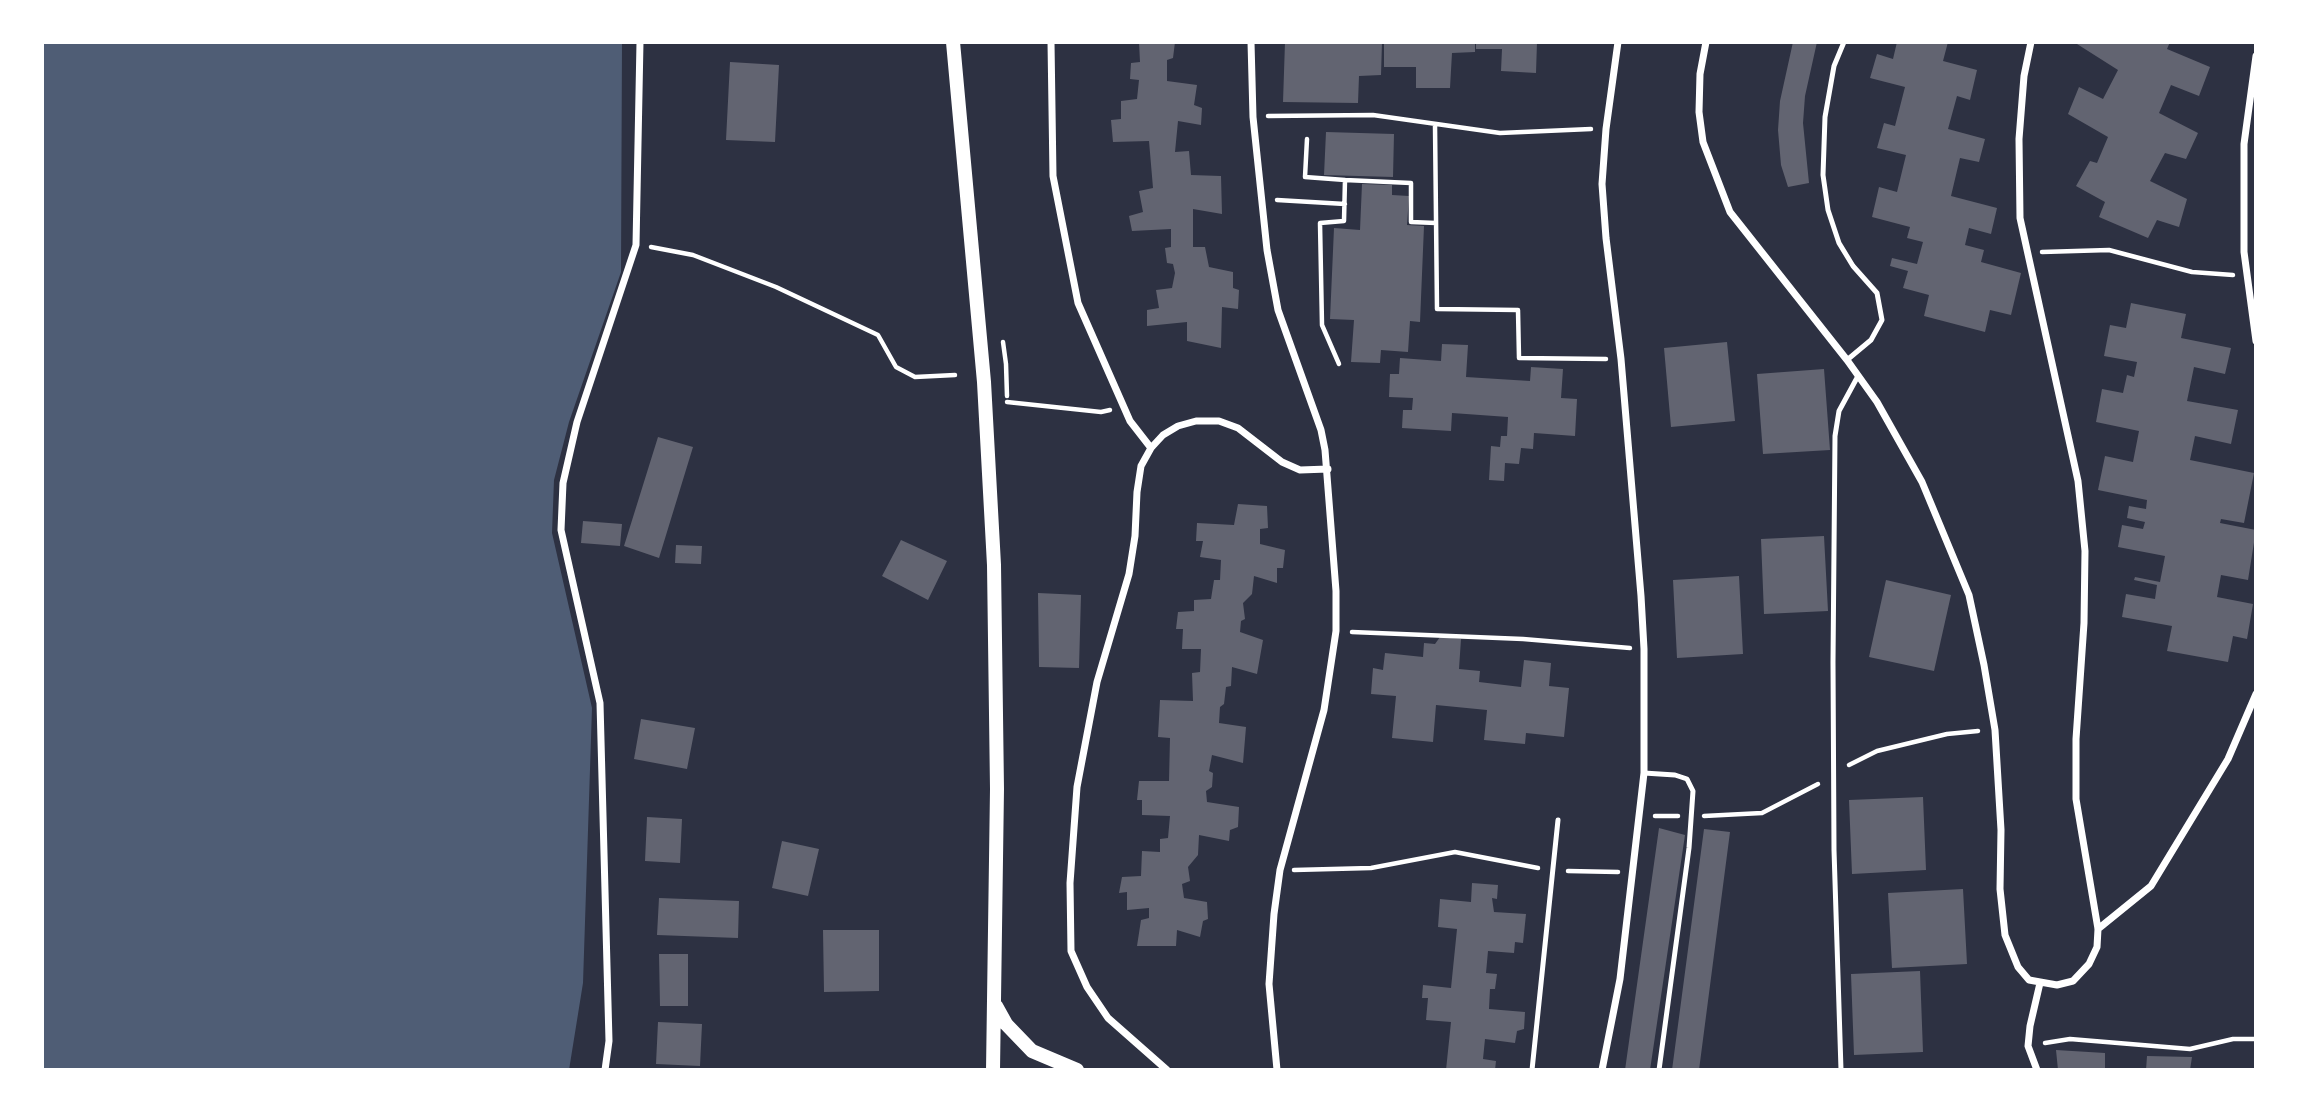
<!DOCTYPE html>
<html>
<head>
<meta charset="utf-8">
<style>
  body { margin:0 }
  #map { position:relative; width:2298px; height:1112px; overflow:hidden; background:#2d3142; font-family:"Libre Baskerville",serif }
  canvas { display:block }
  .frame { position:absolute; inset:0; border:44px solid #fff; pointer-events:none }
</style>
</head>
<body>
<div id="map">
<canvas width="2298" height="1112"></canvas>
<div class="frame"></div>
</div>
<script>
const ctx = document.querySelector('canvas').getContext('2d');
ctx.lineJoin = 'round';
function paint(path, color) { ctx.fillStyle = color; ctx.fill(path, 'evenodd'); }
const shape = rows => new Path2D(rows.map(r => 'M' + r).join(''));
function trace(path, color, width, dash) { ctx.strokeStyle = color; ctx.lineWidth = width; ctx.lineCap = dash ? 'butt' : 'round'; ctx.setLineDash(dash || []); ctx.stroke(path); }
const water = shape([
  [42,42,622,42,621,272,569,422,554,480,552,533,592,708,583,983,569,1070,42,1070]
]);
const building = shape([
  [1139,42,1175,42,1173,58,1167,60,1167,81,1197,85,1194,105,1202,108,1201,125,1178,121,1175,152,1189,151,1191,175,1221,176,1222,214,1193,209,1193,247,1205,247,1209,267,1233,272,1233,288,1239,290,1238,309,1222,307,1221,348,1187,341,1187,322,1147,326,1147,310,1159,308,1156,290,1172,288,1175,273,1173,264,1167,263,1165,248,1171,247,1171,229,1132,231,1129,216,1143,212,1139,191,1153,188,1149,141,1113,142,1111,120,1121,119,1121,101,1137,99,1139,80,1130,79,1131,63,1140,62],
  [1285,42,1382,42,1381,75,1359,76,1358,103,1283,102],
  [1384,42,1475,42,1475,52,1452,53,1450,88,1416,88,1416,67,1384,67],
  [1476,42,1537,42,1536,73,1501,71,1502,49,1476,49],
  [1793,42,1817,42,1805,96,1803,123,1809,183,1788,187,1781,165,1778,130,1780,101],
  [1897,42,1948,42,1943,61,1977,70,1970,100,1957,96,1948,129,1985,139,1979,162,1960,158,1951,196,1997,208,1991,234,1969,228,1965,245,1984,250,1981,262,2021,273,2011,315,1990,310,1985,332,1924,316,1929,295,1903,288,1908,271,1890,266,1892,258,1917,264,1923,242,1907,238,1910,227,1872,217,1879,187,1897,192,1906,155,1877,148,1884,123,1895,126,1905,87,1870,78,1877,54,1893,59],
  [2078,42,2170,42,2167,49,2210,67,2199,96,2171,85,2159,113,2198,133,2186,159,2165,153,2150,181,2187,199,2179,227,2157,220,2148,238,2099,217,2105,202,2076,186,2090,161,2097,163,2108,137,2068,114,2079,87,2103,99,2118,70,2077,44],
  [730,62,779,65,775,142,726,140],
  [1326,132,1394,134,1393,177,1324,175],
  [1362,184,1392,185,1392,195,1409,196,1407,225,1424,226,1420,322,1410,321,1408,352,1381,350,1380,363,1351,362,1354,320,1330,319,1334,228,1360,230],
  [2131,303,2186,314,2181,338,2231,348,2225,374,2194,367,2187,401,2238,410,2231,444,2195,436,2190,460,2254,473,2244,523,2221,519,2220,523,2256,530,2248,580,2221,575,2217,597,2253,604,2247,639,2233,636,2228,662,2167,651,2172,626,2122,617,2126,594,2155,599,2157,585,2134,580,2135,577,2160,582,2165,556,2118,547,2122,525,2143,529,2145,522,2127,518,2129,506,2146,509,2147,500,2098,490,2105,456,2133,462,2139,431,2096,422,2102,389,2123,393,2127,375,2134,377,2137,362,2104,356,2110,325,2126,328],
  [1727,342,1735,421,1671,427,1664,348],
  [1442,344,1468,345,1466,377,1530,381,1531,367,1563,369,1561,398,1577,399,1575,436,1534,433,1533,449,1521,448,1519,464,1505,463,1504,481,1489,480,1491,446,1500,447,1501,436,1507,436,1508,417,1452,413,1451,431,1402,428,1403,410,1412,410,1413,398,1389,397,1390,374,1399,374,1400,358,1441,361],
  [1824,369,1830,450,1763,454,1757,374],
  [658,437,693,447,659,558,624,546],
  [1238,504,1267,506,1268,528,1260,529,1260,544,1285,550,1283,568,1277,568,1277,583,1254,576,1252,594,1243,603,1245,619,1241,621,1240,632,1263,640,1257,674,1232,667,1231,686,1226,687,1224,704,1220,707,1219,723,1246,727,1243,763,1212,755,1209,771,1213,773,1212,787,1206,791,1207,802,1239,807,1238,827,1230,830,1229,841,1199,835,1198,855,1188,867,1190,881,1182,884,1184,898,1207,902,1208,919,1203,921,1200,937,1177,930,1176,946,1137,946,1141,920,1149,918,1149,908,1127,910,1127,892,1119,893,1122,877,1141,876,1142,851,1160,852,1160,839,1168,838,1170,816,1142,815,1142,800,1137,800,1139,781,1169,781,1170,738,1158,737,1160,700,1193,701,1192,673,1200,672,1201,649,1182,649,1183,629,1176,629,1178,612,1194,611,1194,600,1211,599,1214,580,1220,580,1221,560,1200,557,1203,541,1196,541,1197,523,1234,525],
  [583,521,622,524,620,546,581,543],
  [1824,536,1828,611,1764,614,1761,539],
  [901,540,947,561,928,600,882,576],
  [676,545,702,546,701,564,675,563],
  [1739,576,1743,654,1677,658,1673,580],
  [1886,580,1951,595,1934,671,1869,657],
  [1038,593,1081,595,1079,668,1039,667],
  [1440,637,1461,639,1459,669,1480,671,1479,682,1521,687,1524,660,1551,663,1549,686,1569,688,1564,737,1526,733,1525,744,1484,740,1487,710,1436,705,1433,742,1392,738,1396,696,1371,694,1373,668,1383,670,1385,653,1423,657,1424,643,1435,644],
  [641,719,695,728,687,769,634,759],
  [1923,797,1926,870,1852,874,1849,800],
  [647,817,682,819,680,863,645,861],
  [1659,828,1685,835,1650,1070,1625,1070],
  [1704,829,1730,832,1699,1070,1672,1070],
  [782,841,819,849,808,896,772,888],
  [1472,883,1498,885,1497,899,1492,898,1494,912,1526,914,1523,943,1515,942,1514,953,1488,951,1486,973,1497,974,1495,989,1490,989,1489,1009,1525,1012,1524,1029,1517,1031,1515,1043,1485,1039,1483,1059,1496,1061,1495,1070,1446,1070,1451,1022,1426,1020,1428,998,1422,998,1423,985,1451,988,1457,929,1438,927,1440,899,1471,902],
  [1963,889,1967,964,1892,968,1888,893],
  [659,898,739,901,738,938,657,935],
  [823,930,879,930,879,991,824,992],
  [659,954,688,954,688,1006,660,1006],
  [1920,971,1923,1052,1854,1055,1851,974],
  [658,1022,702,1024,700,1066,656,1064],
  [2056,1050,2105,1053,2105,1070,2058,1070],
  [2147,1056,2192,1057,2190,1070,2146,1070]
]);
const path = shape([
  [1268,116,1373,115,1500,133,1591,129],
  [1435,125,1437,309,1518,310,1519,358,1606,359],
  [1307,139,1305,177,1345,180,1344,221,1320,223,1322,325,1339,364],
  [1345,180,1411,183,1411,222,1436,223],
  [1277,200,1345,204],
  [651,247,693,255,776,287,878,335,896,367,915,377,955,375],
  [2042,252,2109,250,2192,272,2233,275],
  [1003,342,1006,364,1007,396],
  [1007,402,1101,412,1110,410],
  [1352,632,1523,639,1630,648],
  [1849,765,1877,751,1947,734,1978,731],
  [1655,816,1678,816],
  [1704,816,1762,813,1818,784],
  [1294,870,1371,868,1455,852,1538,868],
  [1568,871,1618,872],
  [2045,1043,2070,1039,2190,1049,2233,1039,2256,1039]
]);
const service = shape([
  [1844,42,1834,66,1825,117,1823,175,1828,210,1839,243,1853,266,1877,293,1882,320,1871,340,1847,360],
  [1644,773,1675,775,1687,779,1693,791,1689,848,1659,1070],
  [1532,1070,1558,820],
  [1841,1070,1834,850,1833,662,1835,436,1839,411,1858,376]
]);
const minor = shape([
  [1051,42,1053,176,1078,303,1130,421,1151,448,1163,435,1178,426,1196,421,1219,421,1238,428,1282,462,1300,470,1328,469],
  [1251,42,1253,117,1267,250,1278,310,1321,430,1325,450,1336,591,1336,631,1324,710,1280,870,1274,914,1269,984,1277,1070],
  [1706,42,1700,74,1699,112,1703,142,1730,212,1847,360,1877,402,1922,482,1969,595,1984,665,1995,730,2001,830,2000,889,2005,935,2018,967,2029,980,2057,985,2073,981,2089,964,2097,947,2098,929,2076,799,2076,739,2084,623,2085,551,2078,481,2020,218,2019,139,2024,76,2031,42],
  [2256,56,2244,144,2244,252,2256,341],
  [1151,448,1141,466,1137,492,1135,536,1129,574,1097,682,1077,787,1070,883,1071,951,1087,987,1108,1018,1167,1070],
  [2098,929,2151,886,2228,759,2256,694],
  [605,1070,609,1041,600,703,561,530,563,483,577,422,636,245,640,42],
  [1602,1070,1620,979,1644,773,1644,649,1641,596,1621,359,1606,238,1602,184,1606,129,1618,42],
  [2037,1070,2028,1046,2030,1026,2040,983]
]);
const secondary = shape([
  [953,42,984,382,994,565,997,789,993,1070],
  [996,1006,1006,1024,1032,1051,1077,1070]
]);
paint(water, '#4f5d75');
paint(building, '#626471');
trace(path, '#fff', 4.5);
trace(service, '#fff', 5);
trace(minor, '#fff', 7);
trace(secondary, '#fff', 14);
</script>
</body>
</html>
